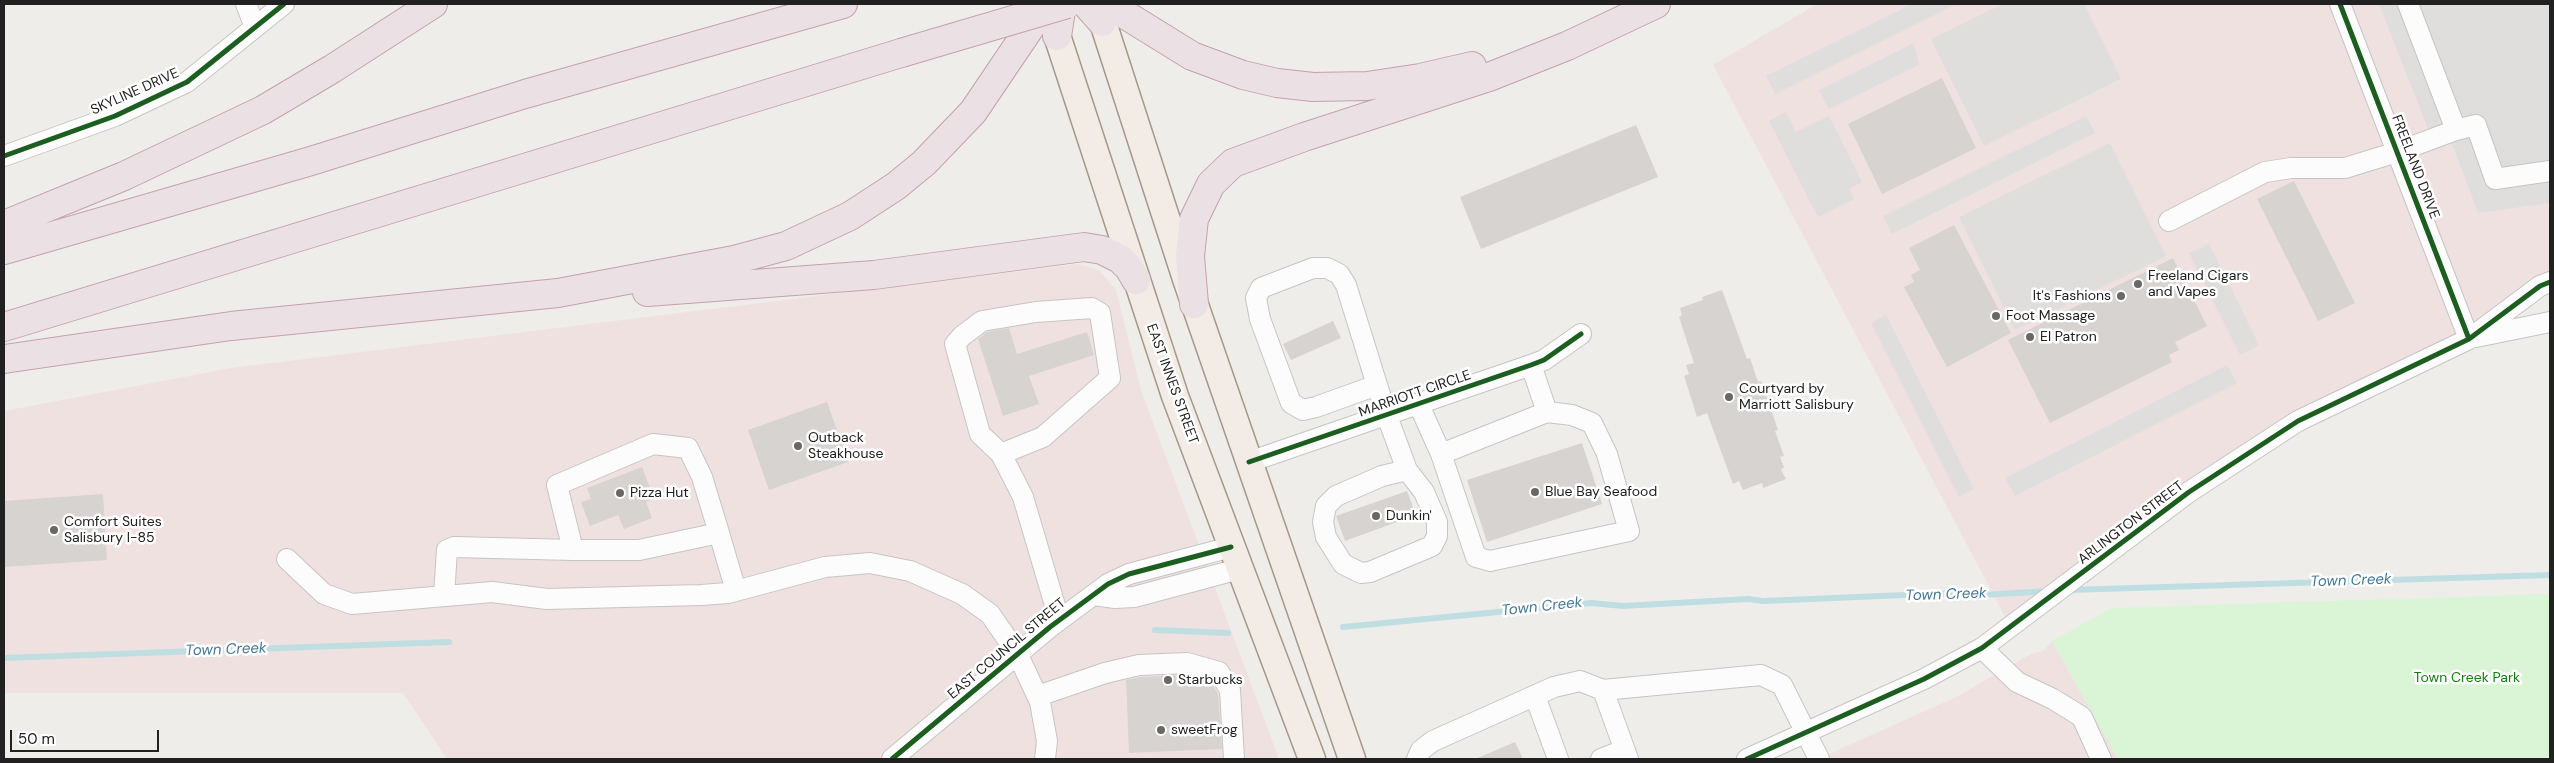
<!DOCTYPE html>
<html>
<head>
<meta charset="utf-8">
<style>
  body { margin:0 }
  #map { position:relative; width:2554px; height:763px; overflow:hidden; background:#efedea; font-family:"DM Sans",sans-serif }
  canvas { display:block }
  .frame { position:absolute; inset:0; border:5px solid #212121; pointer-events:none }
  .scale { position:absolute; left:10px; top:730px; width:149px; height:22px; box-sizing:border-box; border:2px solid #212121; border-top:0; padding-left:6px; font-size:15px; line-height:18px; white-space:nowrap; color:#212121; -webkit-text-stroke:4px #fff; paint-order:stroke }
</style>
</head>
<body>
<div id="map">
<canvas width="2554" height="763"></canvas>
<div class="frame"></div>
<div class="scale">50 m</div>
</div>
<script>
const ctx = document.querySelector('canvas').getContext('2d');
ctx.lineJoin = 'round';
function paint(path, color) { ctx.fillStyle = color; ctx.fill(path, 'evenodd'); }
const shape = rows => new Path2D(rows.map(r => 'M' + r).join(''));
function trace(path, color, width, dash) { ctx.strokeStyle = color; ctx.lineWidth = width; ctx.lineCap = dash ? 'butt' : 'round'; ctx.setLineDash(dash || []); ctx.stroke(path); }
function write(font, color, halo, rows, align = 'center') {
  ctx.font = font + ' "DM Sans",sans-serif'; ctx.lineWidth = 5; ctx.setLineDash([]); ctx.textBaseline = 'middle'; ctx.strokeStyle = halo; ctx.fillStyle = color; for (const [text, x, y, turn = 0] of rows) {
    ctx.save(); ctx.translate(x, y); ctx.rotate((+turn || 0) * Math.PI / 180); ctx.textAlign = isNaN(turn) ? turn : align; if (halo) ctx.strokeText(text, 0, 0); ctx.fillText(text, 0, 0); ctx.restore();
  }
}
const commercial = shape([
  [1817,4,2550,4,2550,282,2469,339,2189,492,2011,628,1713,65],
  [1078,264,1099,270,1116,290,1141,390,1279,759,447,759,403,693,4,693,4,411,231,368],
  [2052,641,2118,759,1818,759,1958,696,2031,654,2043,651]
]);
const park = shape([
  [2550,594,2550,759,2118,759,2052,641,2112,608]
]);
const parking = shape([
  [1912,4,1957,4,1775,94,1766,76],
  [2003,4,2084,4,2121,79,1984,146,1931,39],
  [2379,4,2550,4,2550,203,2478,213,2448,133,2432,139],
  [1914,43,1919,65,1829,109,1819,90],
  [1786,112,1796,132,1829,116,1862,182,1849,189,1854,199,1818,217,1769,121],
  [2086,116,2095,133,1892,234,1883,216],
  [2110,143,2166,256,2015,330,1959,217],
  [2209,244,2259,345,2240,355,2189,253],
  [1886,315,1974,489,1959,497,1871,323],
  [2227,365,2237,383,2015,496,2005,478]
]);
const stream = shape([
  [2069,590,2550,575],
  [1343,627,1591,603,1623,606,1748,599,1763,601,1951,593,1966,596,2049,591],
  [1155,630,1228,633],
  [4,658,449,642]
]);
const building = shape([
  [1942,78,1976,148,1882,194,1848,124],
  [1636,125,1658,177,1481,249,1460,197],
  [2294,181,2355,303,2318,321,2257,199],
  [1954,225,2011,333,1947,367,1904,287,1914,282,1911,275,1920,270,1909,248],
  [2173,258,2207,326,2175,342,2179,350,2169,355,2172,362,2050,423,2008,340],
  [1722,290,1747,359,1750,358,1758,382,1761,381,1778,430,1775,431,1784,456,1780,457,1784,467,1781,470,1786,479,1763,488,1762,483,1743,490,1739,481,1733,484,1707,413,1697,417,1684,376,1689,374,1686,365,1694,363,1679,317,1682,315,1680,308,1703,300,1702,297],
  [1333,321,1341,338,1291,360,1283,344],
  [1009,328,1017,354,1087,332,1094,355,1029,376,1039,404,1003,416,978,339,987,332],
  [827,402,848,462,769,490,748,430],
  [1582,443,1602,504,1487,542,1467,480],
  [642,467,654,499,646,502,652,518,624,529,618,515,590,526,581,502,591,499,587,488],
  [1407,491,1416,515,1345,541,1336,516],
  [103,494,107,560,4,567,4,501],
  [1186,675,1211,682,1218,694,1222,749,1129,753,1126,680,1141,677],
  [1515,742,1523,759,1475,759]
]);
const minor = shape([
  [246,4,255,27],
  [2340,4,2469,339],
  [2456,130,2476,125,2495,179,2550,171],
  [4,156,115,116,187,82,284,4],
  [2169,221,2265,172,2291,168,2345,168,2397,152,2456,130,2408,4],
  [2476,337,2550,322],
  [1531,365,1547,412],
  [1377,385,1316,407,1303,410,1291,403,1260,319,1256,298,1261,288,1313,268,1327,268,1339,274,1346,285,1377,385,1387,416,1407,470,1424,492,1437,522,1437,536,1432,546,1370,572,1361,573,1343,564,1326,537,1323,522,1326,506,1336,496,1382,476,1407,470],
  [1419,405,1441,454,1476,557,1490,561,1629,531,1607,454,1592,423,1572,415,1547,412,1441,454],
  [1001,454,1043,437,1110,378,1100,313,1092,308,1036,312,982,321,962,336,955,344,980,434,1001,454,1023,497,1059,619],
  [1249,462,1531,365,1544,360,1581,334],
  [719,533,736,591],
  [287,559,324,594,352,604,492,592,547,599,701,595,728,593,825,567,870,563,910,571,962,594,990,614,1017,653,1040,702,1047,741,1045,759],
  [1094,595,1115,598,1134,597,1239,569],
  [444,596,447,550,454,547,573,550,639,550,719,533,702,477,688,448,653,444,557,485,573,550],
  [1982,648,2017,682,2053,699,2082,717,2101,759],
  [1603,690,1628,759],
  [1038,696,1105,673,1139,665,1187,663,1219,672,1230,690,1234,759],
  [1535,696,1558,759],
  [892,759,1050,627,1108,584,1129,574,1231,547],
  [1417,759,1421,750,1433,741,1554,687,1580,681,1603,690,1761,675,1782,685,1819,759],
  [1601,759,1624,750],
  [1747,759,1924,679,1982,648,2189,492,2298,421,2469,339,2540,286,2550,282]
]);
const major = shape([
  [1097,4,1186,279,1352,759],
  [1050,14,1175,396,1312,759]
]);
const highway = shape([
  [1086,4,1102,22],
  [1108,4,1192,56,1243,75,1277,83,1313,87,1367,86,1420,78,1472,66],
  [1057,36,1062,4],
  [4,225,124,176,263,110,332,69,433,4],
  [4,250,311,161,525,94,843,4],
  [647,292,874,275,1084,247,1102,250,1120,259,1129,268,1136,280],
  [1194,304,1190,256,1194,219,1211,184,1233,163,1304,137,1489,77,1567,46,1656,4],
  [4,327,901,53],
  [4,359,231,326,558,293,734,260,786,246,850,216,896,186,924,163,973,112,1046,4]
]);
const highwayBridge = shape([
  [901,53,1067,4]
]);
const cycleway = shape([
  [2340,4,2469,339],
  [4,156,115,116,187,82,284,4],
  [1249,462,1531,365,1544,360,1581,334],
  [892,759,1050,627,1108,584,1129,574,1231,547],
  [1747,759,1924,679,1982,648,2189,492,2298,421,2469,339,2540,286,2550,282]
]);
const markers = [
  [2138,284,5,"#696867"],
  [2121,296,5,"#696867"],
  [1996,316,5,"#696867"],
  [2030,337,5,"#696867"],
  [1729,397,5,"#696867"],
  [798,446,5,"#696867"],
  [1535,492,5,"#696867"],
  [620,493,5,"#696867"],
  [1376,516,5,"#696867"],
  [54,530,5,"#696867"],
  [1168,680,5,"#696867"],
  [1161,730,5,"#696867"]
];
const streetNames = [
  ["SKYLINE DRIVE",135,92,-24],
  ["FREELAND DRIVE",2415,167,69],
  ["EAST INNES STREET",1172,384,70],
  ["MARRIOTT CIRCLE",1415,394,-19],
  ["ARLINGTON STREET",2131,523,-37],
  ["EAST COUNCIL STREET",1007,649,-40]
];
const poiNames = [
  ["Freeland Cigars",2148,276],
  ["and Vapes",2148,292],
  ["It's Fashions",2111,296,"right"],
  ["Foot Massage",2006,316],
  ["El Patron",2040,337],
  ["Courtyard by",1739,389],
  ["Marriott Salisbury",1739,405],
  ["Outback",808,438],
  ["Steakhouse",808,454],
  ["Blue Bay Seafood",1545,492],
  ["Pizza Hut",630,493],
  ["Dunkin'",1386,516],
  ["Comfort Suites",64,522],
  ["Salisbury I-85",64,538],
  ["Starbucks",1178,680],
  ["sweetFrog",1171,730]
];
const parkNames = [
  ["Town Creek Park",2467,678]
];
const waterNames = [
  ["Town Creek",2351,581,-2],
  ["Town Creek",1946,595,-2],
  ["Town Creek",1542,607,-6],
  ["Town Creek",226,650,-2]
];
paint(commercial, '#f0e1e1');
paint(park, '#daf4d6');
paint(parking, '#dfdedd');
trace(stream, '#bedee2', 6);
paint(building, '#d6d3d1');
trace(minor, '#c6c5c4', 22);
trace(major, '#a69886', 29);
trace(highway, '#c4a1af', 30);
trace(minor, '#fdfcfc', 20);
trace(major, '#f2ebe6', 26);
trace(highway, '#ebe0e3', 28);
trace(highwayBridge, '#c4a1af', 30, []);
trace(highwayBridge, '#ebe0e3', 28);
trace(cycleway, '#1b5e20', 5);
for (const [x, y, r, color] of markers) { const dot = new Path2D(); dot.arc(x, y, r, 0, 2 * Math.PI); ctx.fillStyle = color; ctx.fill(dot); trace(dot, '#fff', 2); }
write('14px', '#212121', '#fff', streetNames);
write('14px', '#212121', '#fff', poiNames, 'left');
write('14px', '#0f810d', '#fff', parkNames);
write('italic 15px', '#447899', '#fff', waterNames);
</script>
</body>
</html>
